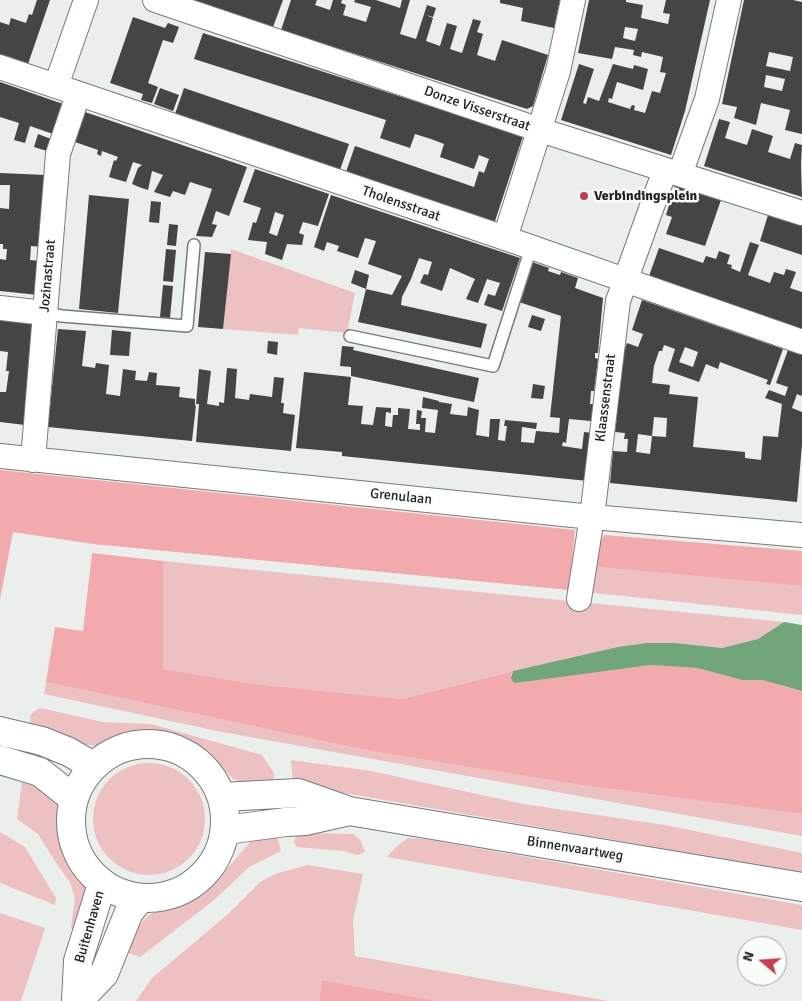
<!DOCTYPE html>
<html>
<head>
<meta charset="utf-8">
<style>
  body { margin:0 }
  #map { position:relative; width:802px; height:1001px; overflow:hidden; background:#ebefeb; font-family:Signika,sans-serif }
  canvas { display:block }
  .north { position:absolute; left:737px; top:936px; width:50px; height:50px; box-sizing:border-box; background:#f8fdf9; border:1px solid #a2a6a3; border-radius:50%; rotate:288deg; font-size:14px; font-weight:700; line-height:20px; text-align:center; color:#222422 }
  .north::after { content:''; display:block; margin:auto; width:18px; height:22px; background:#cb3a4f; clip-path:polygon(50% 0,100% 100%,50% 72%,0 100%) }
</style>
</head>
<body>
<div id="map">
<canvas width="802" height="1001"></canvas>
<div class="north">N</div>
</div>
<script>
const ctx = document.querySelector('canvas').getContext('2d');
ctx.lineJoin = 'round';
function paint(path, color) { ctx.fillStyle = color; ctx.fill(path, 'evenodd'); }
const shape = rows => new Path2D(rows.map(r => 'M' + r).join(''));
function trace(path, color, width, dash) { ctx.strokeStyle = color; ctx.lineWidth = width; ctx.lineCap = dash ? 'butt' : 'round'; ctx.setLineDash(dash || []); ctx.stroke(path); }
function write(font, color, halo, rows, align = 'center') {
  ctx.font = font + ' Signika,sans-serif'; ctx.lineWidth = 5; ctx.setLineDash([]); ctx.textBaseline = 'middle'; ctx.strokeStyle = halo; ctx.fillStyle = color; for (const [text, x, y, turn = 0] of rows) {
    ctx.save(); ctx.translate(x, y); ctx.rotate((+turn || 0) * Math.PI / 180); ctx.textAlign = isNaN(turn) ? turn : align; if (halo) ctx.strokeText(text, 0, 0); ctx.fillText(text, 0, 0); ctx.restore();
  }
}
const green = shape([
  [231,249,355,293,347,333,299,328,298,335,223,329],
  [163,561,784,622,758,639,722,648,675,643,647,643,513,671,402,699,255,684,163,669],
  [587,566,802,586,802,615,585,592],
  [46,682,370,751,580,785,802,814,802,836,222,732,44,694],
  [40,708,103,722,151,724,262,755,274,773,273,787,255,785,233,779,214,758,196,743,168,732,148,731,127,735,100,747,79,743,29,730,31,714],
  [291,760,371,771,523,804,665,825,802,853,802,873,293,784],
  '93 819a56 56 0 1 1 112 0a56 56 0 1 1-112 0Z',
  [23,775,40,783,57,803,60,815,60,837,70,862,82,878,87,895,80,933,71,928,75,898,70,882,58,866,38,834,17,819],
  [0,832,25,847,56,898,55,905,0,883],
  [276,833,281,851,249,867,213,901,140,957,123,951,134,930,149,915,169,906,193,900,212,886,251,841],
  [298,833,354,834,361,841,365,852,358,855,343,851,297,847,294,842],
  [408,838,424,839,802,905,802,930,387,857,397,846],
  [307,865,363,874,353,920,355,956,608,1001,437,1001,322,980,319,1001,136,1001,152,978,227,915,260,882,275,874],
  [0,913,45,928,21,1001,0,1001]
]);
const forest = shape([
  [0,470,575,530,569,590,93,544,13,532,0,599],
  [604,535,802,551,802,586,587,566],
  [92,553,163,561,163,669,255,684,402,699,513,671,511,675,516,683,651,665,697,668,742,680,762,680,802,691,802,814,580,785,370,751,46,682,55,627,83,631],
  [322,980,437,1001,319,1001]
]);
const water = shape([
  [784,622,802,625,802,691,762,680,742,680,697,668,651,665,516,683,513,682,511,678,513,671,618,647,647,643,675,643,722,648,758,639]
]);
const building = shape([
  [37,0,50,0,28,64,0,54,0,22,9,25,11,18,26,23,29,14,32,15],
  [193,0,283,0,273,27],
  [291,0,317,0,315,5,330,10,333,0,342,0,341,3,346,5,343,15,366,22,371,7,354,2,355,0,376,0,400,8,402,0,410,0,400,34,416,39,427,5,436,8,433,17,426,15,433,18,426,41,440,46,447,23,457,26,450,49,462,53,473,19,481,21,477,32,483,34,477,55,495,61,502,40,548,55,533,106,527,109,281,30],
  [500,0,560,0,554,28,521,21,523,8,500,3],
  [589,0,626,0,626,2,643,5,641,18,668,24,670,14,663,13,666,0,710,0,685,111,671,155,561,120,579,64,594,69,583,103,586,104,588,97,599,101,613,64,633,69,634,65,648,69,643,90,617,82,612,99,609,98,608,102,630,109,632,105,635,106,634,110,645,113,652,91,660,93,666,73,660,72,663,57,642,52,641,57,633,55,634,50,615,47,612,59,578,53],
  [625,27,638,29,635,41,623,38],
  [744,0,793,0,802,2,802,134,785,130,790,110,761,103,756,125,734,118,737,107,722,104],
  [769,52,793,57,790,71,766,66],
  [766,75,785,79,782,91,764,87],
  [133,17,165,28,168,23,179,27,173,43,163,40,148,83,158,87,152,103,141,100,143,94,110,83],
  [203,33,523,136,495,221,494,222,346,172,355,146,474,187,479,171,484,173,489,159,479,155,474,169,440,157,444,144,431,139,415,134,410,148,380,138,386,120,194,59],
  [0,82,63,104,53,134,30,126,25,143,14,140,19,123,0,117],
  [160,88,179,95,173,111,154,104],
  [184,88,349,144,340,170,175,114],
  [85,112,247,167,229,216,216,211,212,224,217,225,212,237,196,236,212,189,190,182,185,195,173,191,170,197,154,192,163,175,152,171,148,190,139,187,132,184,138,168,142,165,133,162,126,182,109,177,114,160,116,161,118,157,102,151,101,156,97,154,98,150,75,142],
  [719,119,730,122,725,138,747,145,752,129,773,136,768,152,790,159,795,143,802,145,801,164,802,197,704,166],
  [38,134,51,139,47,151,34,147],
  [255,169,329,194,318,226,303,222,299,233,304,235,302,245,287,244,282,260,265,254,267,242,248,240,253,222,256,223,261,208,243,202],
  [275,212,284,215,277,236,269,233],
  [0,173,46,175,42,247,31,246,30,260,41,261,38,295,0,291,0,259,6,260,7,249,3,249,3,244,0,244,0,208,9,209,10,185,0,185],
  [675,185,721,200,705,246,666,234,672,217,666,215],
  [89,195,129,199,118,313,79,309],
  [331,195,520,258,502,311,484,305,488,294,495,296,500,283,487,279,478,303,466,299,475,279,450,268,442,291,420,283,424,274,428,275,432,262,419,258,411,279,402,297,401,305,487,324,481,348,358,322,366,289,392,295,402,276,368,264,376,241,365,238,358,258,337,251,339,246,327,242,324,251,314,247],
  [151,201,161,202,159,223,149,222],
  [768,215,802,226,802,255,760,241],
  [169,224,178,225,176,246,167,245],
  [750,242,759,245,748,275,770,283,774,272,784,275,786,269,796,272,790,288,802,292,802,329,649,276,659,248,703,263,706,256,716,259,719,251,730,255,727,264,732,265,731,268,740,272],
  [166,249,176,250,173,282,163,281],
  [205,252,231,254,223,329,198,327],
  [532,262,549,268,548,271,560,275,561,272,578,278,575,288,603,298,598,353,595,353,595,358,598,359,594,391,591,391,590,404,593,404,591,421,569,419,566,443,563,442,562,446,582,449,584,432,593,433,588,481,342,456,342,452,296,448,304,372,351,377,348,405,363,406,361,424,373,425,376,407,391,408,391,413,386,412,385,426,392,427,393,415,398,415,398,408,410,409,408,429,420,430,420,424,416,424,417,410,422,411,421,418,426,418,425,432,435,433,438,410,422,408,423,397,439,401,439,402,452,404,450,414,467,416,468,407,479,410,476,435,489,437,490,419,500,419,498,440,505,441,507,426,504,426,505,420,537,423,536,429,522,427,521,442,534,443,536,431,559,433,560,418,550,417,561,316,519,302],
  [355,270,369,275,366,289,351,283],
  [163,285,173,286,170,318,160,317],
  [642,300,783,349,770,385,766,384,768,380,720,362,718,369,706,364,699,382,668,371,675,349,664,345,662,351,659,351,654,366,652,383,670,385,669,394,698,397,693,447,745,452,745,458,761,460,763,436,778,437,782,404,765,398,769,390,785,396,788,387,776,383,788,350,802,355,802,394,801,396,797,394,792,408,802,412,802,445,797,502,610,483,613,451,627,452,628,439,624,439,625,433,615,432,624,352,627,343,638,347,643,334,632,330],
  [685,347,698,352,693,367,679,362],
  [654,417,667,418,666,437,652,436,650,454,636,452,638,434,652,436],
  [532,315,545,319,541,331,528,327],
  [0,318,34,322,25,425,0,422,0,392,6,392,9,371,6,371,8,352,0,351],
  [58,329,86,331,82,366,95,368,96,363,109,365,106,394,120,396,123,369,136,371,135,380,147,381,149,372,157,373,156,385,180,387,179,397,195,399,195,406,196,405,192,441,48,427],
  [112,330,131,332,129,356,110,355],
  [268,341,278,342,277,355,267,353],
  [342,346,354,347,353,350,479,378,474,402,351,376,351,367,340,366],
  [227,368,237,369,235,398,249,400,250,394,272,397,274,377,284,378,281,403,284,403,283,413,295,415,291,451,196,442,199,404,196,404,199,369,211,371,207,404,219,406,219,402,224,403],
  [533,384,545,386,543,399,531,398]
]);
const lane = shape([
  [45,313,62,316,187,326,194,245],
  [350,336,493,366,531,248]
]);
const street = shape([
  [155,0,540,130,802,213],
  [0,67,505,238,802,342],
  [56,86,86,0],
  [680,174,707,99,729,0],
  [505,238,558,71,573,0],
  [0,308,45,313],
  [0,456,592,517,802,535],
  [33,460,58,154,78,95],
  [579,599,592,517,618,301,665,170]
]);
const secondary = shape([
  [0,731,42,741,69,752,93,766],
  '71 821a77 77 0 1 1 154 0a77 77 0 1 1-154 0Z',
  [0,760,40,772,74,799],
  [222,797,298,793,349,811,802,887],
  [226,830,286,822,305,821,349,811],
  [76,1001,78,961,102,884],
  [78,1001,104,974,129,912,141,898]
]);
const markers = [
  [584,196,5,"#cb3a4f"]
];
const streetNames = [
  ["Donze Visserstraat",477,109,19],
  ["Tholensstraat",401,204,19],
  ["Jozinastraat",48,276,-85],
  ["Klaassenstraat",606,398,-83],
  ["Grenulaan",401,497,6],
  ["Binnenvaartweg",575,849,9],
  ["Buitenhaven",90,927,-74]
];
const poiNames = [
  ["Verbindingsplein",594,196]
];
paint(green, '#edc0c1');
paint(forest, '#f2aaac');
paint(water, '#71a67b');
paint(building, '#434643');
trace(lane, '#777b77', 14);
trace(street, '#777b77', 26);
trace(secondary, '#777b77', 30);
trace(lane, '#fff', 11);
trace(street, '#fff', 24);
trace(secondary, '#fff', 28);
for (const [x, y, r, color] of markers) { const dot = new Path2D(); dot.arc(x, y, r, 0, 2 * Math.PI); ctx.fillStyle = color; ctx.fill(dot); trace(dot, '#f8fdf9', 2); }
write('14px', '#222422', '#f8fdf9', streetNames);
write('bold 14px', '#222422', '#f8fdf9', poiNames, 'left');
</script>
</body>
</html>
